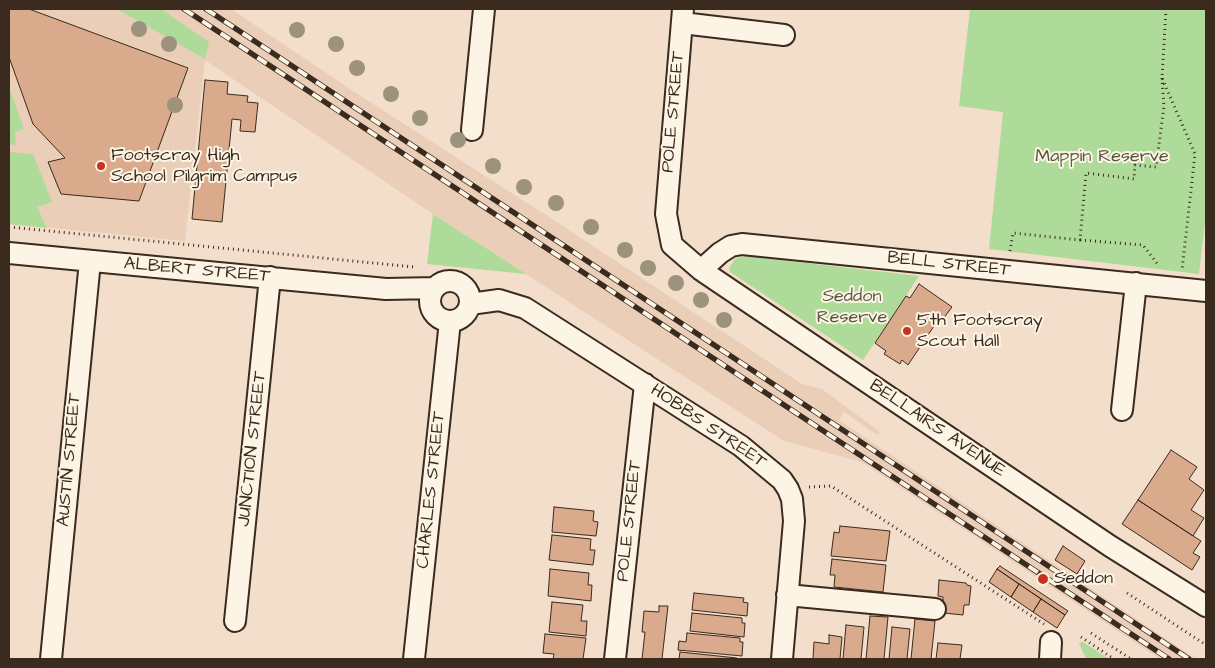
<!DOCTYPE html>
<html>
<head>
<meta charset="utf-8">
<style>
  body { margin:0 }
  #map { position:relative; width:1215px; height:668px; overflow:hidden; background:#f2deca; font-family:"Architects Daughter",sans-serif }
  canvas { display:block }
  .frame { position:absolute; inset:0; border:10px solid #3b2a1e; pointer-events:none }
</style>
</head>
<body>
<div id="map">
<canvas width="1215" height="668"></canvas>
<div class="frame"></div>
</div>
<script>
const ctx = document.querySelector('canvas').getContext('2d');
ctx.lineJoin = 'round';
function paint(path, color) { ctx.fillStyle = color; ctx.fill(path, 'evenodd'); }
const shape = rows => new Path2D(rows.map(r => 'M' + r).join(''));
function trace(path, color, width, dash) { ctx.strokeStyle = color; ctx.lineWidth = width; ctx.lineCap = dash ? 'butt' : 'round'; ctx.setLineDash(dash || []); ctx.stroke(path); }
function write(font, color, halo, rows, align = 'center') {
  ctx.font = font + ' "Architects Daughter",sans-serif'; ctx.lineWidth = 4; ctx.setLineDash([]); ctx.textBaseline = 'middle'; ctx.strokeStyle = halo; ctx.fillStyle = color; for (const [text, x, y, turn = 0] of rows) {
    ctx.save(); ctx.translate(x, y); ctx.rotate((+turn || 0) * Math.PI / 180); ctx.textAlign = isNaN(turn) ? turn : align; if (halo) ctx.strokeText(text, 0, 0); ctx.fillText(text, 0, 0); ctx.restore();
  }
}
const built = shape([
  [9,9,231,9,359,95,566,228,802,384,822,389,880,432,877,435,844,412,839,420,1196,659,1160,659,862,462,784,441,433,214,205,60,185,241,9,224]
]);
const green = shape([
  [117,9,161,9,209,42,205,59],
  [970,9,1206,9,1206,214,1199,274,989,249,1003,112,959,106],
  [9,87,24,129,15,132,16,145,9,144],
  [9,152,33,154,52,202,37,207,47,228,9,224],
  [433,214,526,274,427,264],
  [745,256,919,276,863,360,730,272,729,268,735,259],
  [1083,642,1109,659,1086,659,1079,643]
]);
const building = shape([
  [9,9,29,9,188,68,139,201,61,194,48,162,65,158,33,124,9,57,9,9],
  [205,80,228,82,227,94,248,96,247,102,258,103,255,132,240,131,241,120,232,119,222,222,192,219,205,80],
  [919,284,952,307,943,319,940,317,908,365,902,360,900,364,884,354,886,351,875,343,906,296,910,298,919,284],
  [1171,450,1197,467,1189,479,1204,490,1191,510,1204,518,1193,536,1138,500,1171,450],
  [1138,500,1201,541,1193,553,1200,557,1192,570,1122,524,1138,500],
  [554,507,594,511,593,521,598,522,596,536,552,532,554,507],
  [840,526,890,531,886,561,831,556,834,532,839,533,840,526],
  [552,535,591,539,590,550,595,550,593,565,549,560,552,535],
  [1063,546,1085,561,1077,574,1055,560,1063,546],
  [832,559,886,565,883,592,834,587,835,575,830,575,832,559],
  [1000,566,1068,611,1065,615,997,569,1000,566],
  [550,569,589,573,588,585,592,585,591,601,548,596,550,569],
  [997,569,1019,584,1011,597,989,582,997,569],
  [939,580,966,583,967,585,971,586,969,605,964,605,963,615,944,613,945,603,943,602,943,597,938,596,939,580],
  [1019,584,1041,599,1033,612,1011,597,1019,584],
  [694,593,744,598,743,602,748,603,747,616,692,610,694,593],
  [1041,599,1065,615,1057,628,1033,612,1041,599],
  [552,602,583,605,581,621,587,621,586,636,549,632,552,602],
  [659,606,668,606,662,659,642,659,645,632,642,632,644,611,659,612,659,606],
  [692,613,742,618,742,623,745,623,744,637,690,631,692,613],
  [870,616,888,617,884,659,866,659,870,616],
  [915,619,935,621,931,659,911,659,915,619],
  [846,625,864,627,861,659,843,659,846,625],
  [892,627,910,629,907,659,889,659,892,627],
  [687,633,740,638,740,642,743,642,742,656,678,650,679,641,686,642,687,633],
  [545,634,586,638,583,659,553,659,554,654,543,653,545,634],
  [829,635,842,637,840,659,813,659,814,642,829,644,829,635],
  [938,643,962,645,960,659,936,659,938,643],
  [680,652,737,658,737,659,679,659,680,652]
]);
const path = shape([
  [1166,9,1162,78,1195,154,1182,270],
  [9,227,414,267],
  [1080,240,1143,245,1159,266],
  [1010,251,1013,233,1080,240,1086,173,1134,179,1135,165,1156,167,1164,106,1162,78],
  [809,487,831,486,1044,624],
  [1127,593,1206,645],
  [1091,633,1131,659],
  [1081,637,1114,659]
]);
const minor = shape([
  [683,9,666,214,672,245,701,270,1110,546,1206,606],
  [682,23,784,35],
  [472,130,484,9],
  [9,253,386,289,435,288],
  [701,270,720,253,731,246,742,244,1206,291],
  '430 301a20 20 0 1 1 40 0a20 20 0 1 1-40 0Z',
  [470,304,499,300,525,308,741,446,782,480,788,489,792,499,794,521,782,659],
  [1122,410,1136,283],
  [787,595,935,609],
  [235,621,270,277],
  [51,659,90,261],
  [414,659,450,321],
  [615,659,645,384],
  [1050,659,1051,642]
]);
const rail = shape([
  [184,9,1169,659],
  [206,9,1189,659]
]);
const trees = [
  [139,29],
  [297,30],
  [169,44],
  [336,44],
  [357,68],
  [391,94],
  [175,105],
  [420,118],
  [458,140],
  [493,166],
  [524,187],
  [556,203],
  [591,227],
  [625,250],
  [648,268],
  [676,283],
  [701,300],
  [724,320]
];
const markers = [
  [101,166,5,"#c8321e"],
  [907,331,5,"#c8321e"],
  [1043,579,6,"#c8321e"]
];
const streetNames = [
  ["POLE STREET",674,112,-85],
  ["BELL STREET",949,265,6],
  ["ALBERT STREET",197,271,5],
  ["HOBBS STREET",708,427,34],
  ["BELLAIRS AVENUE",937,429,34],
  ["JUNCTION STREET",253,449,-84],
  ["AUSTIN STREET",70,460,-85],
  ["CHARLES STREET",432,490,-84],
  ["POLE STREET",630,521,-84]
];
const poiNames = [
  ["Footscray High",111,156],
  ["School Pilgrim Campus",111,177],
  ["5th Footscray",917,321],
  ["Scout Hall",917,342],
  ["Seddon",1054,579]
];
const parkNames = [
  ["Mappin Reserve",1102,157],
  ["Seddon",852,297],
  ["Reserve",852,318]
];
paint(built, '#eaceb7');
paint(green, '#aedb99');
paint(building, '#d9aa8b');
trace(building, '#3b2a1e', 1);
trace(minor, '#3b2a1e', 24);
trace(path, '#3b2a1e', 3, [1, 4]);
trace(minor, '#fcf5e5', 20);
trace(rail, '#3b2a1e', 5.5);
trace(rail, '#fcf5e5', 4, [11]);
ctx.fillStyle = '#9d937c';
for (const [x, y] of trees) { ctx.beginPath(); ctx.arc(x, y, 8, 0, 2 * Math.PI); ctx.fill(); }
for (const [x, y, r, color] of markers) { const dot = new Path2D(); dot.arc(x, y, r, 0, 2 * Math.PI); ctx.fillStyle = color; ctx.fill(dot); trace(dot, '#fcf5e5', 2); }
write('18px', '#3b2a1e', '#fcf5e5', streetNames);
write('18px', '#3b2a1e', '#fcf5e5', poiNames, 'left');
write('18px', '#58563d', '#fcf5e5', parkNames);
</script>
</body>
</html>
